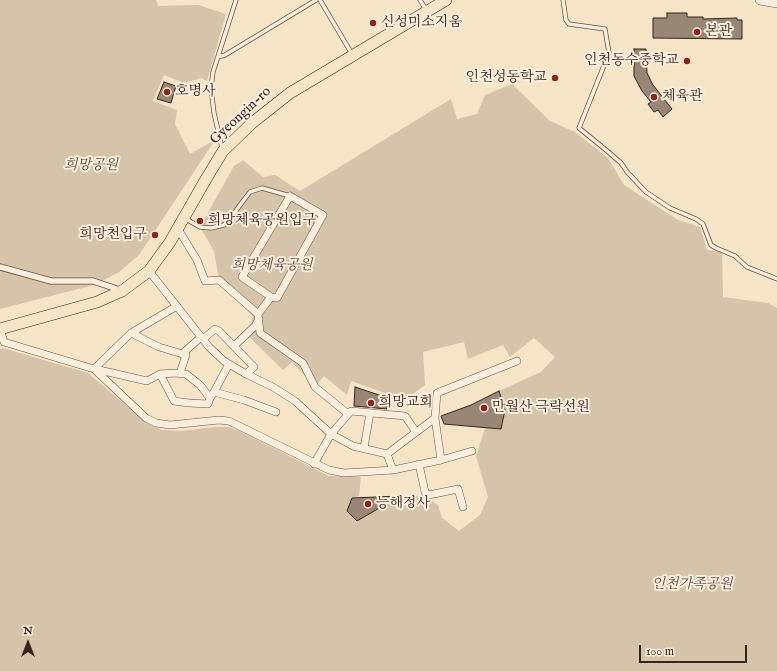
<!DOCTYPE html>
<html>
<head>
<meta charset="utf-8">
<style>
  body { margin:0 }
  #map { position:relative; width:777px; height:671px; overflow:hidden; background:#f6e4c7; font-family:"IM FELL English",serif }
  canvas { display:block }
  .north { position:absolute; left:8px; top:623px; width:40px; height:40px; -webkit-text-stroke:3px #f9eddb; paint-order:stroke; rotate:0deg; font-size:11px; font-weight:700; line-height:16px; text-align:center; color:#35231c }
  .north::after { content:''; display:block; margin:auto; width:14px; height:18px; background:#35231c; clip-path:polygon(50% 0,100% 100%,50% 72%,0 100%) }
  .scale { position:absolute; left:639px; top:645px; width:108px; height:18px; box-sizing:border-box; border:2px solid #35231c; border-top:0; padding-left:5px; font-size:12px; line-height:14px; white-space:nowrap; color:#35231c; -webkit-text-stroke:3px #f9eddb; paint-order:stroke }
</style>
</head>
<body>
<div id="map">
<canvas width="777" height="671"></canvas>
<div class="north">N</div>
<div class="scale">100 m</div>
</div>
<script>
const ctx = document.querySelector('canvas').getContext('2d');
ctx.lineJoin = 'round';
function paint(path, color) { ctx.fillStyle = color; ctx.fill(path, 'evenodd'); }
const shape = rows => new Path2D(rows.map(r => 'M' + r).join(''));
function trace(path, color, width, dash) { ctx.strokeStyle = color; ctx.lineWidth = width; ctx.lineCap = dash ? 'butt' : 'round'; ctx.setLineDash(dash || []); ctx.stroke(path); }
function write(font, color, halo, rows, align = 'center') {
  ctx.font = font + ' "IM FELL English","Noto Serif KR",serif'; ctx.lineWidth = 4; ctx.setLineDash([]); ctx.textBaseline = 'middle'; ctx.strokeStyle = halo; ctx.fillStyle = color; for (const [text, x, y, turn = 0] of rows) {
    ctx.save(); ctx.translate(x, y); ctx.rotate((+turn || 0) * Math.PI / 180); ctx.textAlign = isNaN(turn) ? turn : align; if (halo) ctx.strokeText(text, 0, 0); ctx.fillText(text, 0, 0); ctx.restore();
  }
}
const green = shape([
  [0,0,156,0,158,6,198,5,226,14,207,81,201,78,184,83,164,75,153,101,177,110,175,124,190,154,215,140,139,255,119,272,94,285,0,309],
  [512,84,550,121,575,132,608,158,624,185,678,220,700,227,707,250,722,252,723,297,768,303,777,308,777,671,0,671,0,349,3,348,88,373,147,423,162,430,182,431,215,427,229,427,242,432,329,476,361,477,359,496,352,498,347,511,357,521,400,496,424,496,438,505,442,518,459,531,480,515,488,497,476,456,485,428,501,429,505,410,499,391,541,372,555,357,534,338,510,357,503,345,468,359,464,342,423,352,425,385,407,398,391,395,351,381,347,395,324,376,315,387,292,362,283,370,246,334,253,317,219,280,214,251,200,227,234,166,243,160,263,177,275,175,300,191,451,99,457,119,477,114,485,95]
]);
const building = shape([
  [667,13,687,13,687,17,703,17,703,19,737,18,737,20,742,20,742,39,653,38,653,18,667,18,667,13],
  [634,49,646,49,647,73,653,85,672,109,663,117,658,110,654,112,648,104,651,102,642,91,634,76,634,49],
  [164,82,176,86,171,103,157,99,164,82],
  [355,387,388,398,387,409,354,406,355,387],
  [499,391,505,410,501,429,444,424,441,416,471,405,499,391],
  [400,496,357,521,347,511,352,498,400,496]
]);
const service = shape([
  [320,0,352,54],
  [420,0,427,11],
  [563,0,566,20,569,24,605,29,609,53,579,128,606,150,621,163,628,173,646,192,670,208,696,219,703,224,711,245,716,248,735,256,747,267,777,279],
  [218,57,225,55,316,0],
  [222,148,214,113,211,88,213,72,236,0],
  [186,219,200,227,211,228,224,225,233,215,240,205,250,192,262,188,290,196]
]);
const pedestrian = shape([
  [0,267,51,281,93,281,120,290]
]);
const minor = shape([
  [290,196,323,215,277,298,271,297,242,277,290,196],
  [178,229,197,260,205,281,219,280,258,314],
  [149,271,209,347,224,361,246,374,273,387,295,401,331,434,353,446,387,454,435,418,437,393,517,361],
  [271,297,258,314,260,333,303,363,315,387,348,414],
  [0,329,4,342,94,369,146,418,156,423,170,425,219,420,229,421,329,470,344,473,393,470,441,460,472,451],
  [131,333,159,347,186,355,180,373],
  [203,339,215,329,219,331,254,367,246,374],
  [234,346,255,326,259,319],
  [182,354,201,337],
  [94,369,131,333,177,306],
  [95,369,147,381,160,374,175,373,186,374,200,385,210,398,214,392,244,400,276,412],
  [160,374,174,401,189,403,208,404,210,398],
  [214,392,229,364],
  [435,418,441,460],
  [364,448,370,413],
  [387,454,393,470],
  [314,464,331,434,351,411,405,416,416,432],
  [419,464,425,492,429,495,458,489,463,507]
]);
const tertiary = shape([
  [760,0,777,3]
]);
const primary = shape([
  [0,329,97,302,122,291,149,271,170,242,206,179,223,151,252,123,290,93,446,0]
]);
const markers = [
  [373,23,4,"#8f2418"],
  [697,32,4,"#8f2418"],
  [687,61,4,"#8f2418"],
  [555,78,4,"#8f2418"],
  [167,92,4,"#8f2418"],
  [654,97,4,"#8f2418"],
  [200,221,4,"#8f2418"],
  [155,235,4,"#8f2418"],
  [371,403,4,"#8f2418"],
  [484,408,4,"#8f2418"],
  [368,504,4,"#8f2418"]
];
const poiNames = [
  ["신성미소지움",381,23],
  ["본관",705,32],
  ["인천동수중학교",679,61,"right"],
  ["인천성동학교",547,78,"right"],
  ["호명사",175,92],
  ["체육관",662,97],
  ["희망체육공원입구",208,221],
  ["희망천입구",147,235,"right"],
  ["희망교회",379,403],
  ["만월산 극락선원",492,408],
  ["능해정사",376,504]
];
const streetNames = [
  ["Gyeongin-ro",241,116,-43]
];
const parkNames = [
  ["희망공원",91,166],
  ["희망체육공원",272,266],
  ["인천가족공원",692,585]
];
paint(green, '#d5c3aa');
paint(building, '#998775');
trace(building, '#35231c', 1);
trace(service, '#655347', 5);
trace(pedestrian, '#655347', 7);
trace(minor, '#655347', 8);
trace(tertiary, '#655347', 10);
trace(primary, '#35231c', 12);
trace(service, '#f9eddb', 3.5);
trace(pedestrian, '#f9eddb', 5.5);
trace(minor, '#f9eddb', 7);
trace(tertiary, '#f9eddb', 9);
trace(primary, '#f6e4c7', 11);
for (const [x, y, r, color] of markers) { const dot = new Path2D(); dot.arc(x, y, r, 0, 2 * Math.PI); ctx.fillStyle = color; ctx.fill(dot); trace(dot, '#f9eddb', 1.5); }
write('14px', '#35231c', '#f9eddb', poiNames, 'left');
write('14px', '#35231c', '#f9eddb', streetNames);
write('italic 14px', '#5d4b40', '#f9eddb', parkNames);
</script>
</body>
</html>
